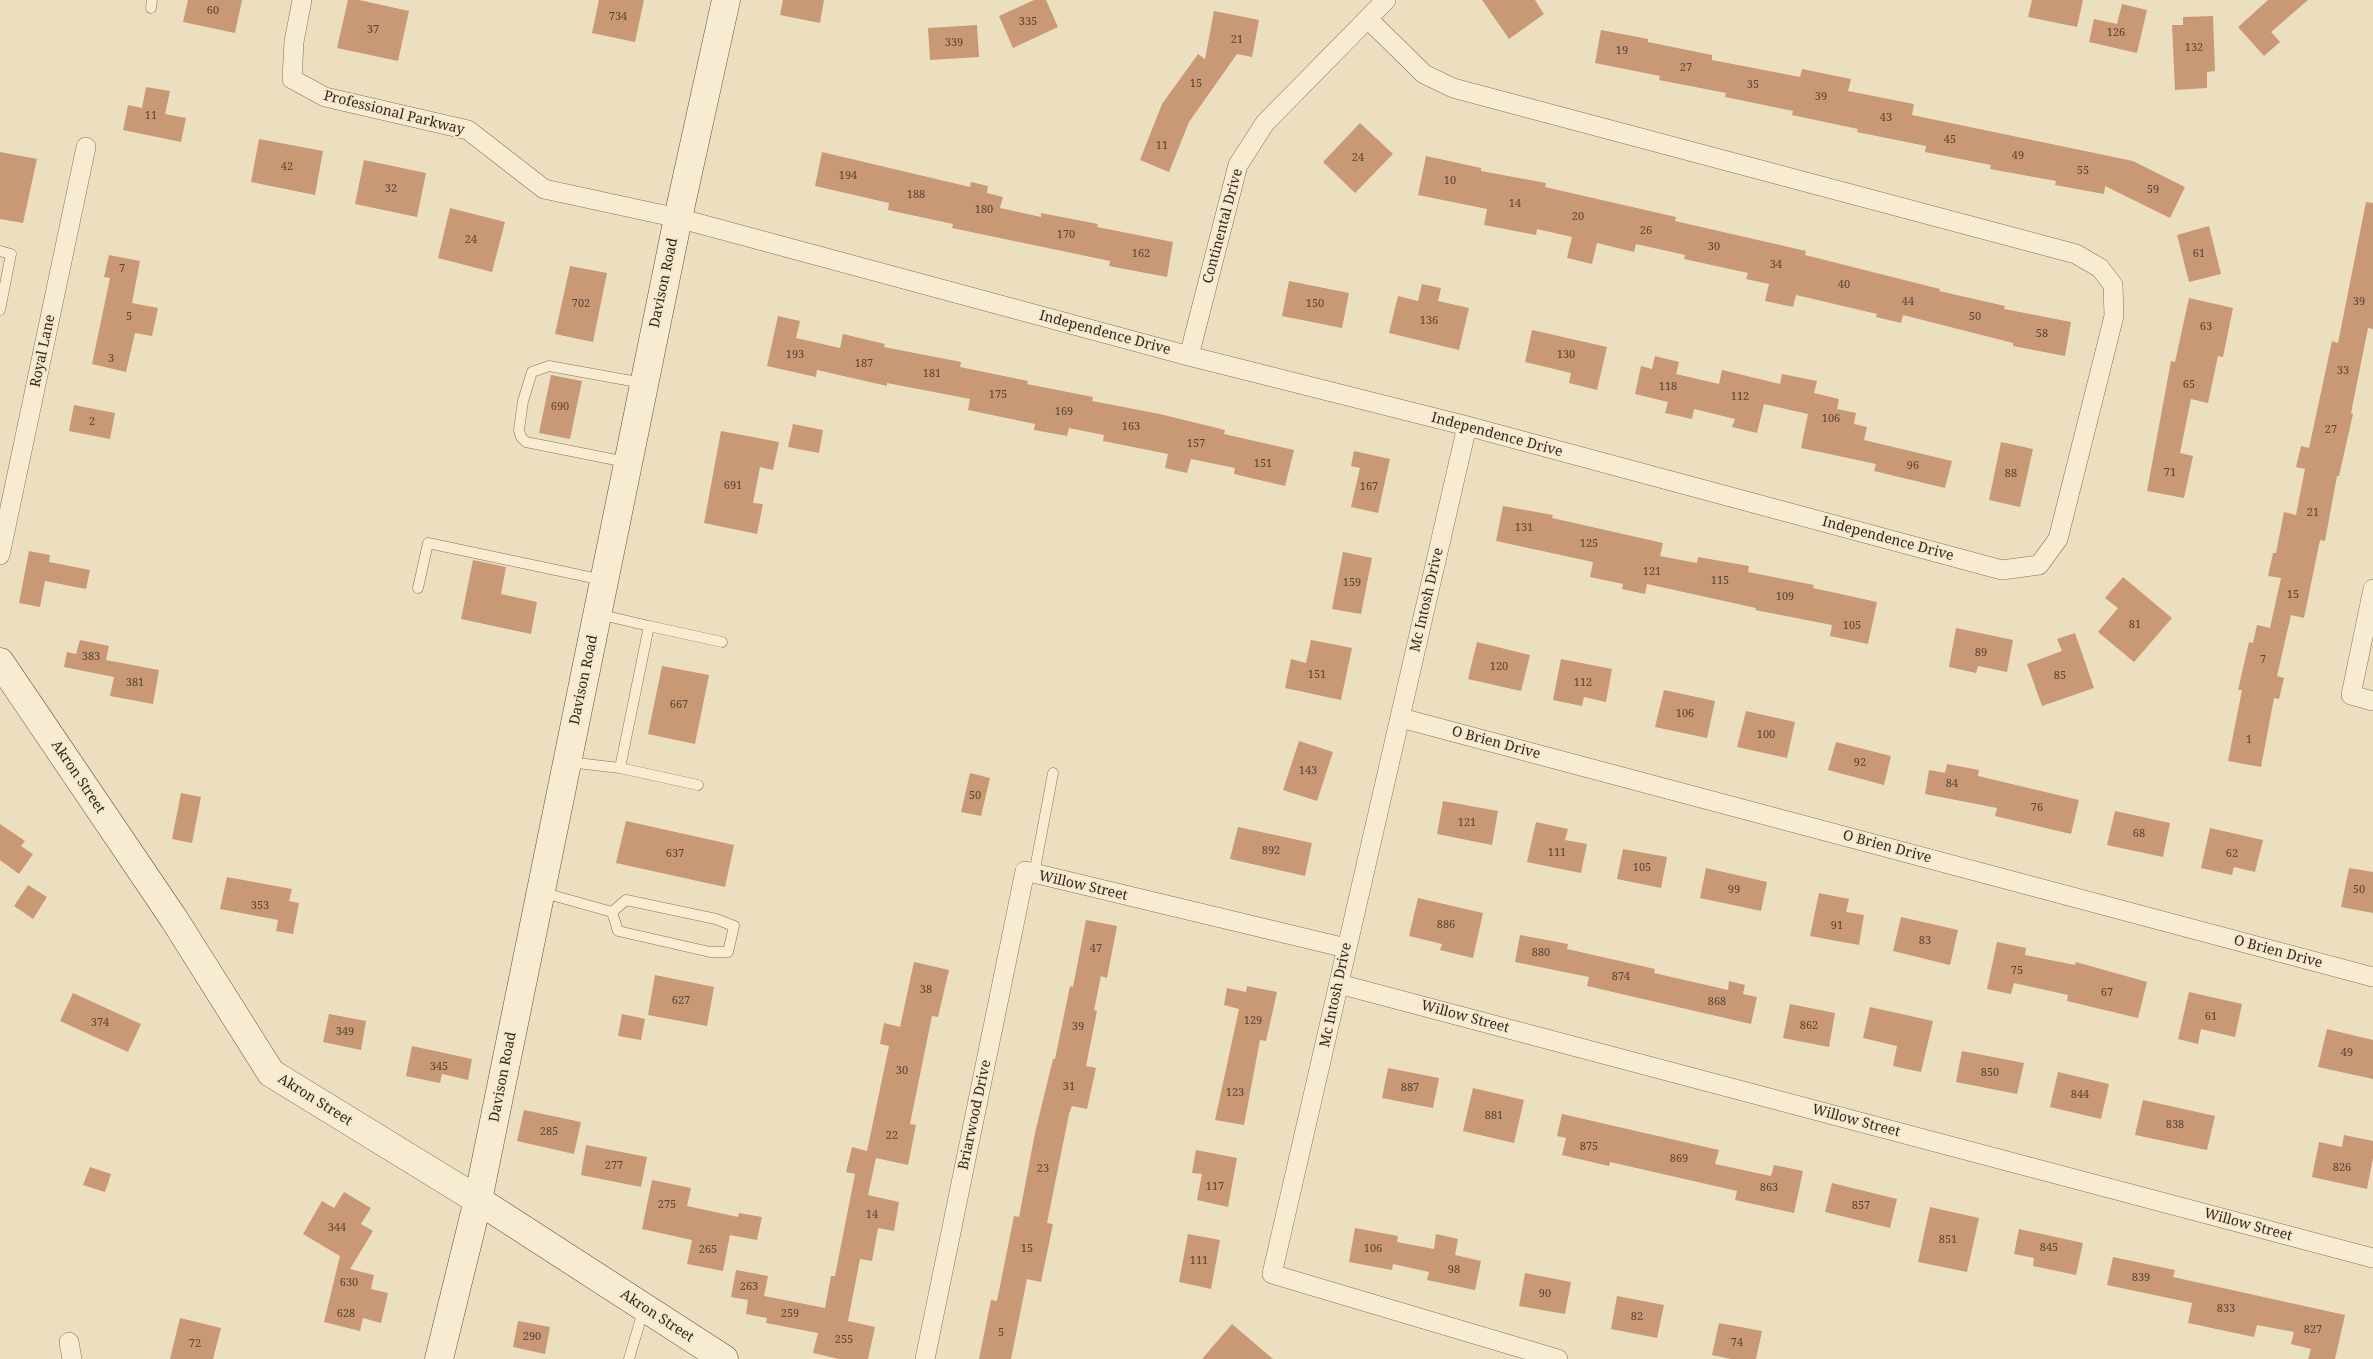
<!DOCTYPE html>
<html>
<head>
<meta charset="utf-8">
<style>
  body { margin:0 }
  canvas { display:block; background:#ecdfbf }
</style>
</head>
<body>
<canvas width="2373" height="1359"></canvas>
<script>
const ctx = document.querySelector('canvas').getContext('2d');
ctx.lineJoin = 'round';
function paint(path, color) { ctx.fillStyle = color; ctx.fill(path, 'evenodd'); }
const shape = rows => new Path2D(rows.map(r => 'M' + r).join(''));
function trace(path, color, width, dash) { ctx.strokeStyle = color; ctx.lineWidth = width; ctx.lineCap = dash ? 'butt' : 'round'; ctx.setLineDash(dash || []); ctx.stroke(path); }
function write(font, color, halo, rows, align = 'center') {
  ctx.font = font + ' "Noto Serif",serif'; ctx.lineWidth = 4; ctx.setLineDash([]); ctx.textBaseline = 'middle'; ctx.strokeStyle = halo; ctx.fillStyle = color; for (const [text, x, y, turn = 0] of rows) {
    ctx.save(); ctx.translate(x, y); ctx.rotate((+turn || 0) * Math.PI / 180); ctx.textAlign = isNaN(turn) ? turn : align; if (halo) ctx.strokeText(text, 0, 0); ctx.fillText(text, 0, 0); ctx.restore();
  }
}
const building = shape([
  [188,0,242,0,235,33,183,22],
  [348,0,359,0,409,11,398,61,337,48],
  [599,0,644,0,635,42,592,33],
  [783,0,824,0,820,23,780,15],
  [1034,0,1046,0,1058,27,1013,48,999,16],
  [1482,0,1535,0,1544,14,1509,39],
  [2032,0,2083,0,2077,27,2028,17],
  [2268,0,2308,0,2271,32,2280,42,2264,56,2238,27],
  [2122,4,2147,10,2137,53,2089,42,2094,19,2117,24],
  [1214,11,1259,20,1252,57,1237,54,1189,122,1169,172,1140,160,1162,104,1198,54,1205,59],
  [2213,16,2215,71,2207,72,2207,88,2175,90,2172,25,2183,25,2183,17],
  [977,25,979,57,930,60,928,28],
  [1601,30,1648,39,1648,42,1712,55,1712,60,1800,77,1802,69,1851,79,1848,91,1914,104,1912,115,2133,161,2185,187,2170,218,2105,186,2104,194,2055,185,2056,181,1990,169,1991,165,1925,152,1926,146,1857,132,1858,129,1792,115,1793,111,1725,97,1726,93,1659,80,1660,76,1595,63],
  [146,87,170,91,165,114,186,118,181,142,123,130,128,105,142,108],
  [1360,123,1393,154,1355,193,1323,162],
  [259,139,323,151,315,195,251,182],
  [0,152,37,159,23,223,0,219],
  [822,152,970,187,971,182,988,186,987,193,1003,197,1000,208,1041,217,1041,213,1098,224,1097,227,1173,242,1167,277,1109,266,1110,261,952,228,953,224,888,210,889,203,815,186],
  [1426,156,1481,168,1481,171,1546,183,1545,187,1676,217,1675,221,1806,251,1805,255,1940,289,1939,291,2005,306,2004,309,2071,322,2065,356,2013,346,2013,343,1903,315,1901,323,1876,317,1877,314,1796,295,1793,307,1765,301,1769,284,1746,279,1748,273,1684,259,1685,255,1636,244,1634,252,1597,243,1592,264,1567,258,1572,237,1537,229,1536,235,1484,225,1487,209,1418,195],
  [364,160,426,173,417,217,355,204],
  [2366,202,2373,203,2373,329,2368,328,2351,413,2353,414,2339,476,2337,476,2325,541,2320,540,2304,618,2291,615,2277,676,2284,678,2279,699,2274,698,2261,767,2228,761,2242,690,2238,690,2249,642,2253,643,2257,625,2270,628,2281,578,2268,576,2273,553,2276,553,2284,512,2296,515,2305,469,2296,467,2301,446,2309,448,2332,341,2338,343],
  [450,208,505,222,492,272,438,258],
  [2209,226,2221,274,2189,282,2177,235],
  [109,255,140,261,132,303,158,308,152,336,135,333,126,372,92,364,110,278,104,277],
  [570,266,607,273,593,342,555,334],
  [1289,281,1349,293,1342,328,1282,316],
  [1422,284,1441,288,1438,301,1469,308,1459,350,1389,333,1398,296,1418,301],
  [2189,298,2233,308,2223,357,2218,356,2208,403,2191,399,2180,453,2193,456,2184,498,2147,491,2171,361,2175,362],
  [778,316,800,321,796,338,840,348,843,334,885,344,884,347,961,362,960,367,1028,381,1027,384,1093,397,1092,401,1160,414,1225,430,1224,434,1294,450,1285,486,1234,474,1235,468,1191,459,1187,473,1165,468,1168,454,1103,441,1104,435,1069,428,1067,436,1034,430,1035,424,968,410,970,399,887,383,887,386,817,370,816,377,767,366],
  [1532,330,1607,347,1597,390,1569,383,1571,373,1525,362],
  [1655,356,1679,362,1676,374,1719,384,1722,370,1780,384,1782,374,1817,381,1814,393,1839,399,1837,409,1856,413,1854,424,1867,427,1864,440,1952,461,1945,488,1874,471,1876,464,1801,448,1808,414,1764,404,1757,433,1732,427,1735,419,1694,409,1692,419,1665,413,1668,402,1635,394,1641,366,1652,369],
  [551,375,582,381,570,439,539,433],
  [74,405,115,413,110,439,69,431],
  [793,424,823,430,819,453,788,447],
  [721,431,779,442,773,470,760,467,753,503,763,504,757,534,704,523],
  [2001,442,2033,449,2020,507,1989,500],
  [1354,451,1390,459,1378,513,1351,507,1360,468,1351,466],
  [1503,506,1553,515,1552,518,1663,543,1660,556,1697,563,1698,557,1749,566,1748,572,1814,585,1813,588,1877,602,1868,644,1830,636,1832,625,1755,610,1756,608,1647,584,1645,594,1622,589,1623,584,1590,577,1593,562,1496,541],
  [29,551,50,555,49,562,90,570,86,589,45,581,40,607,19,603],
  [1343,552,1372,558,1361,614,1332,609],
  [473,560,506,567,501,594,537,602,531,634,461,619],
  [2123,577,2172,618,2134,662,2098,632,2118,608,2105,598],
  [1956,628,2013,640,2007,672,1978,666,1976,673,1949,667],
  [2075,633,2094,688,2042,706,2027,664,2062,651,2057,639],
  [80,640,109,646,106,660,159,670,153,704,110,696,114,677,64,667,67,652,76,654],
  [1311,640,1352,648,1341,700,1285,688,1291,659,1306,663],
  [1477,642,1530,655,1521,691,1468,679],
  [1561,659,1612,669,1606,702,1584,697,1582,706,1553,700],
  [662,666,709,675,695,744,648,734],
  [1664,690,1715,701,1707,738,1655,727],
  [1746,711,1795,722,1787,758,1737,747],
  [1299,741,1333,752,1317,801,1283,790],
  [1836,742,1891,756,1884,785,1828,770],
  [1947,764,1979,770,1978,776,2079,800,2071,834,1995,816,1997,808,1925,794,1929,770,1945,773],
  [970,773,990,778,981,816,961,812],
  [181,793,201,797,192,843,172,839],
  [1443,801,1498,811,1492,845,1437,834],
  [2115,811,2170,823,2163,857,2107,845],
  [626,821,734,845,725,887,616,863],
  [1536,822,1568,829,1565,840,1587,844,1581,873,1527,862],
  [0,824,25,841,21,846,33,854,19,874,0,860],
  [1238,827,1312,843,1305,876,1230,859],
  [2210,828,2263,840,2255,872,2234,867,2232,875,2201,868],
  [1623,849,1667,857,1661,888,1617,879],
  [1706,868,1767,882,1761,911,1700,898],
  [2349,868,2373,872,2373,913,2341,907],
  [227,877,292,889,289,901,299,903,293,934,276,931,278,920,220,909],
  [28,885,47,897,33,919,14,906],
  [1819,893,1849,899,1846,912,1864,915,1859,945,1810,936],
  [1418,898,1483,913,1473,958,1440,950,1442,944,1409,936],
  [1901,917,1958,930,1950,965,1893,951],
  [1086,920,1117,926,1107,978,1101,976,1094,1010,1097,1011,1086,1066,1096,1068,1087,1109,1072,1106,1069,1114,1047,1223,1053,1224,1041,1282,1027,1279,1011,1359,979,1359,991,1300,997,1301,1014,1216,1019,1217,1035,1133,1053,1059,1055,1059,1070,986,1073,987],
  [1520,935,1568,944,1567,949,1655,969,1654,973,1728,990,1729,981,1745,985,1743,994,1757,997,1751,1024,1587,986,1589,977,1515,962],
  [1997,942,2026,948,2025,955,2075,965,2076,962,2147,982,2138,1018,2067,1001,2068,995,2014,983,2011,994,1987,989],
  [914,962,949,970,938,1017,932,1016,910,1124,916,1125,908,1165,876,1158,868,1195,899,1202,894,1231,878,1228,872,1261,860,1259,848,1321,875,1327,868,1359,839,1359,813,1353,818,1333,766,1323,767,1318,746,1314,748,1300,731,1297,736,1270,768,1276,764,1296,825,1308,831,1276,835,1276,855,1174,846,1172,852,1147,867,1151,889,1046,880,1044,884,1023,900,1027],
  [655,975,714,987,707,1026,648,1015],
  [1247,986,1277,992,1266,1041,1260,1040,1244,1125,1215,1120,1239,1009,1224,1005,1227,988,1246,992],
  [2189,992,2242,1004,2235,1037,2201,1029,2198,1044,2178,1039],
  [73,993,141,1024,128,1052,60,1021],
  [1790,1004,1835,1013,1829,1047,1783,1038],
  [1870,1007,1933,1021,1921,1072,1893,1066,1897,1046,1863,1038],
  [329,1014,366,1021,361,1050,323,1042],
  [622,1014,645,1019,641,1040,618,1036],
  [2327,1029,2373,1040,2373,1079,2318,1067],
  [412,1046,472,1059,468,1080,442,1074,440,1083,406,1076],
  [1962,1051,2024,1063,2017,1094,1956,1082],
  [1388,1068,1439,1078,1433,1108,1382,1098],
  [2058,1072,2109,1084,2101,1119,2050,1107],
  [1473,1088,1524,1100,1514,1143,1463,1131],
  [2143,1100,2215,1116,2207,1150,2135,1135],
  [524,1110,581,1122,574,1154,517,1141],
  [1562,1114,1719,1150,1715,1164,1771,1176,1774,1165,1803,1171,1794,1213,1735,1200,1737,1191,1610,1162,1609,1166,1562,1155,1566,1138,1557,1136],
  [2344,1135,2373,1141,2373,1158,2367,1189,2312,1177,2319,1142,2342,1147],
  [586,1145,647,1157,641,1187,581,1175],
  [1196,1150,1237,1158,1228,1207,1197,1200,1202,1174,1192,1173],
  [90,1167,111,1174,105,1192,83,1185],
  [652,1180,691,1188,687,1206,738,1217,739,1213,762,1217,757,1240,730,1235,723,1271,687,1264,692,1240,642,1229],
  [1832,1183,1897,1199,1890,1228,1825,1212],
  [344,1192,371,1208,361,1224,373,1231,350,1269,374,1275,371,1289,388,1293,381,1323,363,1318,360,1331,324,1322,340,1256,303,1234,322,1201,334,1208],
  [1930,1207,1979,1218,1967,1272,1918,1262],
  [1355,1228,1398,1236,1397,1242,1434,1249,1436,1234,1458,1239,1455,1255,1481,1261,1475,1290,1427,1280,1429,1272,1393,1264,1392,1270,1349,1262],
  [2019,1229,2083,1243,2076,1275,2033,1266,2034,1258,2014,1254],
  [1188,1234,1220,1240,1211,1289,1179,1282],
  [2113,1257,2175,1270,2173,1277,2345,1315,2335,1359,2308,1359,2311,1349,2291,1344,2294,1332,2257,1325,2254,1337,2188,1323,2192,1303,2107,1285],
  [1525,1273,1571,1282,1565,1314,1519,1306],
  [1617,1296,1664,1305,1657,1338,1611,1329],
  [180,1318,221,1328,213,1359,170,1359],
  [518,1321,550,1327,545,1354,513,1347],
  [1719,1323,1762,1331,1756,1359,1731,1359,1712,1355],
  [1232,1324,1273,1359,1202,1359]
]);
const lane = shape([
  [151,8,152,0],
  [0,251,11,254,0,310],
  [626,462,526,442,521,437,519,430,523,401,532,372,549,366,643,383],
  [418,588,428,543,603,580],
  [649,626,722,642],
  [568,762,620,768,649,626,598,614],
  [620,768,698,785],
  [1034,874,1053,773],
  [541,892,612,912],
  [626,900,716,919,734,926,728,952,710,952,618,931,612,912,626,900],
  [629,1359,644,1308]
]);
const street = shape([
  [302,0,294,42,292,79,325,97,468,130,544,189,678,218,1189,356,1467,426,2002,570,2039,565,2058,539,2114,316,2113,285,2100,268,2076,254,1453,88,1424,74,1368,19],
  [1189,356,1238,165,1265,123,1386,0],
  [1467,426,1272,1274,1558,1359],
  [0,555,86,147],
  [2373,589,2351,695,2373,701],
  [1401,718,2373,977],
  [1339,984,2373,1258],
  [69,1342,72,1359],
  [925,1359,1025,871,1346,948]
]);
const secondary = shape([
  [0,662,174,919,271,1073,478,1200,724,1359],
  [439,1359,478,1200,678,218,726,0]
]);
const numberNames = [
  ["60",213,11],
  ["734",618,17],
  ["335",1028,22],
  ["37",373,30],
  ["126",2116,33],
  ["21",1237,40],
  ["339",954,43],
  ["132",2194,48],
  ["19",1622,51],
  ["27",1686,68],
  ["15",1196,84],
  ["35",1753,85],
  ["39",1821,97],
  ["11",151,116],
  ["43",1886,118],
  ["45",1950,140],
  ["11",1162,146],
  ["49",2018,156],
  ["24",1358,158],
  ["42",287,167],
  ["55",2083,171],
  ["194",848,176],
  ["10",1450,181],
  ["32",391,189],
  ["59",2153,190],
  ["188",916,195],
  ["14",1515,204],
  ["180",984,210],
  ["20",1578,217],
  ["26",1646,231],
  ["170",1066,235],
  ["24",471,240],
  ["30",1714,247],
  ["162",1141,254],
  ["61",2199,254],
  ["34",1776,265],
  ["7",122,269],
  ["40",1844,285],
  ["44",1908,302],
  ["39",2359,302],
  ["702",581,304],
  ["150",1315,304],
  ["5",129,317],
  ["50",1975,317],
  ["136",1429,321],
  ["63",2206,327],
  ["58",2042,334],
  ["193",795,355],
  ["130",1566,355],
  ["3",111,359],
  ["187",864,364],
  ["33",2343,371],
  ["181",932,374],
  ["65",2189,385],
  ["118",1668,387],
  ["175",998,395],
  ["112",1740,397],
  ["690",560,407],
  ["169",1064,412],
  ["106",1831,419],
  ["2",92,422],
  ["163",1131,427],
  ["27",2331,430],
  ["157",1196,444],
  ["151",1263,464],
  ["96",1913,466],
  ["71",2170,473],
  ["88",2011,474],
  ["691",733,486],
  ["167",1369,487],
  ["21",2313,513],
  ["131",1524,528],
  ["125",1589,544],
  ["121",1652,572],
  ["115",1720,581],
  ["159",1352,583],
  ["15",2293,595],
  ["109",1785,597],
  ["81",2135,625],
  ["105",1852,626],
  ["89",1981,653],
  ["383",91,657],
  ["7",2263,660],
  ["120",1499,667],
  ["151",1317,675],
  ["85",2060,676],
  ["381",135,683],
  ["112",1583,683],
  ["667",679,705],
  ["106",1685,714],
  ["100",1766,735],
  ["1",2249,740],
  ["92",1860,763],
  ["143",1308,771],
  ["84",1952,784],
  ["50",975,796],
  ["76",2037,808],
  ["121",1467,823],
  ["68",2139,834],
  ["892",1271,851],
  ["111",1557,853],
  ["637",675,854],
  ["62",2232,854],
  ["105",1642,868],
  ["99",1734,890],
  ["50",2359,890],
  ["353",260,906],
  ["886",1446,925],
  ["91",1837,926],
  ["83",1925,941],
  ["47",1096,949],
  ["880",1541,953],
  ["75",2017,971],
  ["874",1621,977],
  ["38",926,990],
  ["67",2107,993],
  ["627",681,1001],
  ["868",1717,1002],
  ["61",2211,1017],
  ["129",1253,1021],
  ["374",100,1023],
  ["862",1809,1026],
  ["39",1078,1027],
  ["349",345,1032],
  ["49",2347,1053],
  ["345",439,1067],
  ["30",902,1071],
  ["850",1990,1073],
  ["31",1069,1087],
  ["887",1410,1088],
  ["123",1235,1093],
  ["844",2080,1095],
  ["881",1494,1116],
  ["838",2175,1125],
  ["285",549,1132],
  ["22",892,1136],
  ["875",1589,1147],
  ["869",1679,1159],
  ["277",614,1166],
  ["826",2342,1168],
  ["23",1043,1169],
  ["117",1215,1187],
  ["863",1769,1188],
  ["275",667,1205],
  ["857",1861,1206],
  ["14",872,1215],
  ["344",337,1228],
  ["851",1948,1240],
  ["845",2049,1248],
  ["15",1027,1249],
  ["106",1373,1249],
  ["265",708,1250],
  ["111",1199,1261],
  ["98",1454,1270],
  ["839",2141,1278],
  ["630",349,1283],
  ["263",749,1287],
  ["90",1545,1294],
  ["833",2226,1309],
  ["628",346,1314],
  ["259",790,1314],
  ["82",1637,1317],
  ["827",2313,1330],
  ["5",1001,1333],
  ["290",532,1337],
  ["255",844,1340],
  ["74",1737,1343],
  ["72",195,1344]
];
const streetNames = [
  ["Professional Parkway",394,113,14],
  ["Continental Drive",1223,226,-75],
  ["Davison Road",664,283,-78],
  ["Independence Drive",1105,333,15],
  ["Royal Lane",43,351,-78],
  ["Independence Drive",1497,435,15],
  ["Independence Drive",1888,539,15],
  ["Mc Intosh Drive",1427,600,-77],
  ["Davison Road",584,680,-78],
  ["O Brien Drive",1496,743,15],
  ["Akron Street",78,777,56],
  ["O Brien Drive",1887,847,15],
  ["Willow Street",1083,886,13],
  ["O Brien Drive",2278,952,15],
  ["Mc Intosh Drive",1336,995,-78],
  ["Willow Street",1465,1017,15],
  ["Davison Road",503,1077,-79],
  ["Akron Street",315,1100,32],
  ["Briarwood Drive",975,1115,-78],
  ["Willow Street",1856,1121,15],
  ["Willow Street",2248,1225,15],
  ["Akron Street",657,1316,33]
];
paint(building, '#c99976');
trace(lane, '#847058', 11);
trace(street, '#847058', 20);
trace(secondary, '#66513b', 29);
trace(lane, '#f7ecd1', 10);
trace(street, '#f7ecd1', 19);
trace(secondary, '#f7ecd1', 28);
write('11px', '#594432', null, numberNames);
write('14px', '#34281c', '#f4e9ce', streetNames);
</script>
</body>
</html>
